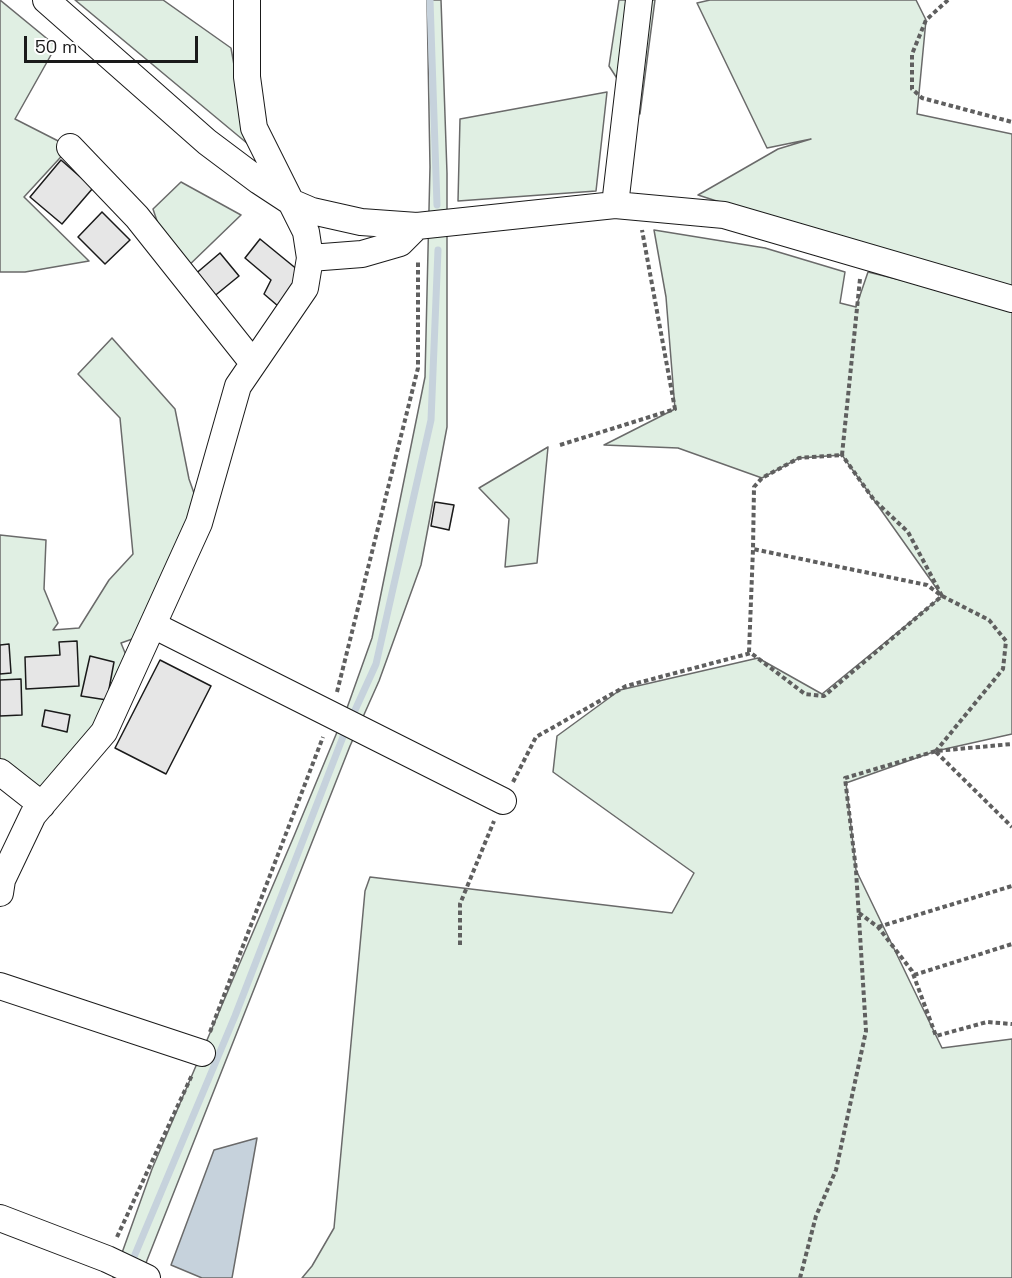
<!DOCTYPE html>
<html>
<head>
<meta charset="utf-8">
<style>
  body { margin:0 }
  #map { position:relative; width:1012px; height:1278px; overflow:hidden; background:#fff; font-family:"Space Grotesk",sans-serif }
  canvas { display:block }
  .scale { position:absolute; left:24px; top:36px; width:174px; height:27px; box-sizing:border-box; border:3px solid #1a1a1a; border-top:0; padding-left:8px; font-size:18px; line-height:21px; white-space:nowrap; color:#1a1a1a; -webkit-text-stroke:4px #fff; paint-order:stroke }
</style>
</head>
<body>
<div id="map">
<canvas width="1012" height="1278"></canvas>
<div class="scale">50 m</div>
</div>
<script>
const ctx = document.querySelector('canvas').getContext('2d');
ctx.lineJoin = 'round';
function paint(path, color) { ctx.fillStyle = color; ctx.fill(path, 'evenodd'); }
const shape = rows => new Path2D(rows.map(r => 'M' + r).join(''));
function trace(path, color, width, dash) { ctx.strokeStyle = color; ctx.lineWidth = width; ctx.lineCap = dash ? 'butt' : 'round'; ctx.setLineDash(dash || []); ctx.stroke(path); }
const green = shape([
  [0,0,56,46,15,119,70,147,24,197,89,261,25,272,0,272,0,0],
  [75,0,163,0,231,48,248,144,75,0],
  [427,0,441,0,447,173,447,427,421,565,379,681,350,746,140,1278,113,1278,152,1169,294,836,347,708,372,638,425,377,430,167,427,0],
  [619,0,655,0,640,114,609,66,619,0],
  [710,0,916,0,926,20,917,114,1012,134,1012,292,859,247,698,195,778,149,811,139,767,148,697,3,710,0],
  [607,92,596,191,458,201,460,119,607,92],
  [181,182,241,215,183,271,165,245,153,209,181,182],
  [654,230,765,248,845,272,840,303,856,307,868,272,1012,307,1012,734,936,751,846,783,856,870,942,1048,1012,1039,1012,1278,302,1278,312,1266,334,1228,365,891,370,877,672,913,694,873,553,772,557,736,620,690,758,658,822,694,942,596,842,455,799,458,762,478,678,448,604,445,675,409,666,297,654,230],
  [112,338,175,409,189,479,195,496,167,578,138,637,121,643,128,660,95,732,33,798,0,760,0,535,46,540,44,589,58,623,53,630,79,628,109,580,133,554,120,418,78,374,112,338],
  [548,447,537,563,505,567,509,519,479,488,548,447]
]);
const water = shape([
  [257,1138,232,1278,202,1278,171,1265,214,1150,257,1138]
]);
const stream = shape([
  [430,0,437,205],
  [351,719,376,664,431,420,438,250],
  [131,1264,235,1016,346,729]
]);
const building = shape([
  [61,160,93,188,62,224,30,197,61,160],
  [102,212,130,240,105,264,78,237,102,212],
  [260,239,304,275,278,306,264,294,271,280,245,258,260,239],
  [220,253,239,276,212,298,193,276,220,253],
  [435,502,454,505,449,530,431,526,435,502],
  [77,641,79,686,26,689,25,657,60,655,59,642,77,641],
  [9,644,11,673,0,674,0,645,9,644],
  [90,656,114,662,107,700,81,696,90,656],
  [160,660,211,686,166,774,115,748,160,660],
  [21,679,22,715,0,716,0,680,21,679],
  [45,710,70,715,67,732,42,726,45,710]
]);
const path = shape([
  [948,0,926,20,912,54,912,89,922,98,1012,122],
  [860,279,842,455,799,458,762,478,754,487,753,549,927,585,942,596,989,620,1006,641,1003,669,936,751],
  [560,445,675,409,642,230],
  [749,652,753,549],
  [337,692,418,368,418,260],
  [936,752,1012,827],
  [513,782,536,737,626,686,751,653,805,694,824,696,942,596,908,532,874,500,842,455],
  [859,913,878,927,912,971,936,1036,987,1022,1012,1024],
  [878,927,1012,886],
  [460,945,460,904,494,821],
  [914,975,1012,944],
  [210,1032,323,737],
  [117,1237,192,1075],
  [800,1278,816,1216,836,1170,866,1031,856,870,845,778,936,751,1012,744]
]);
const minor = shape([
  [46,0,207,142,259,181,291,202,312,211,361,222,417,226,615,205,724,215,1012,299],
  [70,147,137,217,253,363],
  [615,205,639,0],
  [310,258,362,254,400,243,417,226],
  [153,625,503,801],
  [0,772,42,805],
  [0,893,2,880,33,815,104,732,199,523,238,386,305,288,310,258,306,232,254,128,247,77,247,0],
  [0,986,202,1053],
  [0,1218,107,1259,147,1278]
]);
paint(green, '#e0efe3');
trace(green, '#6a6a6a', 1.5);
paint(water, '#c6d2dc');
trace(water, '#6a6a6a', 1.5);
trace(stream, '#c6d2dc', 7);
paint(building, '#e6e6e6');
trace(building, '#1a1a1a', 1.5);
trace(minor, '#1a1a1a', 28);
trace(path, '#5f5f5f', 4, [4.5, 3]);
trace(minor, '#fff', 26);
</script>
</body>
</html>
